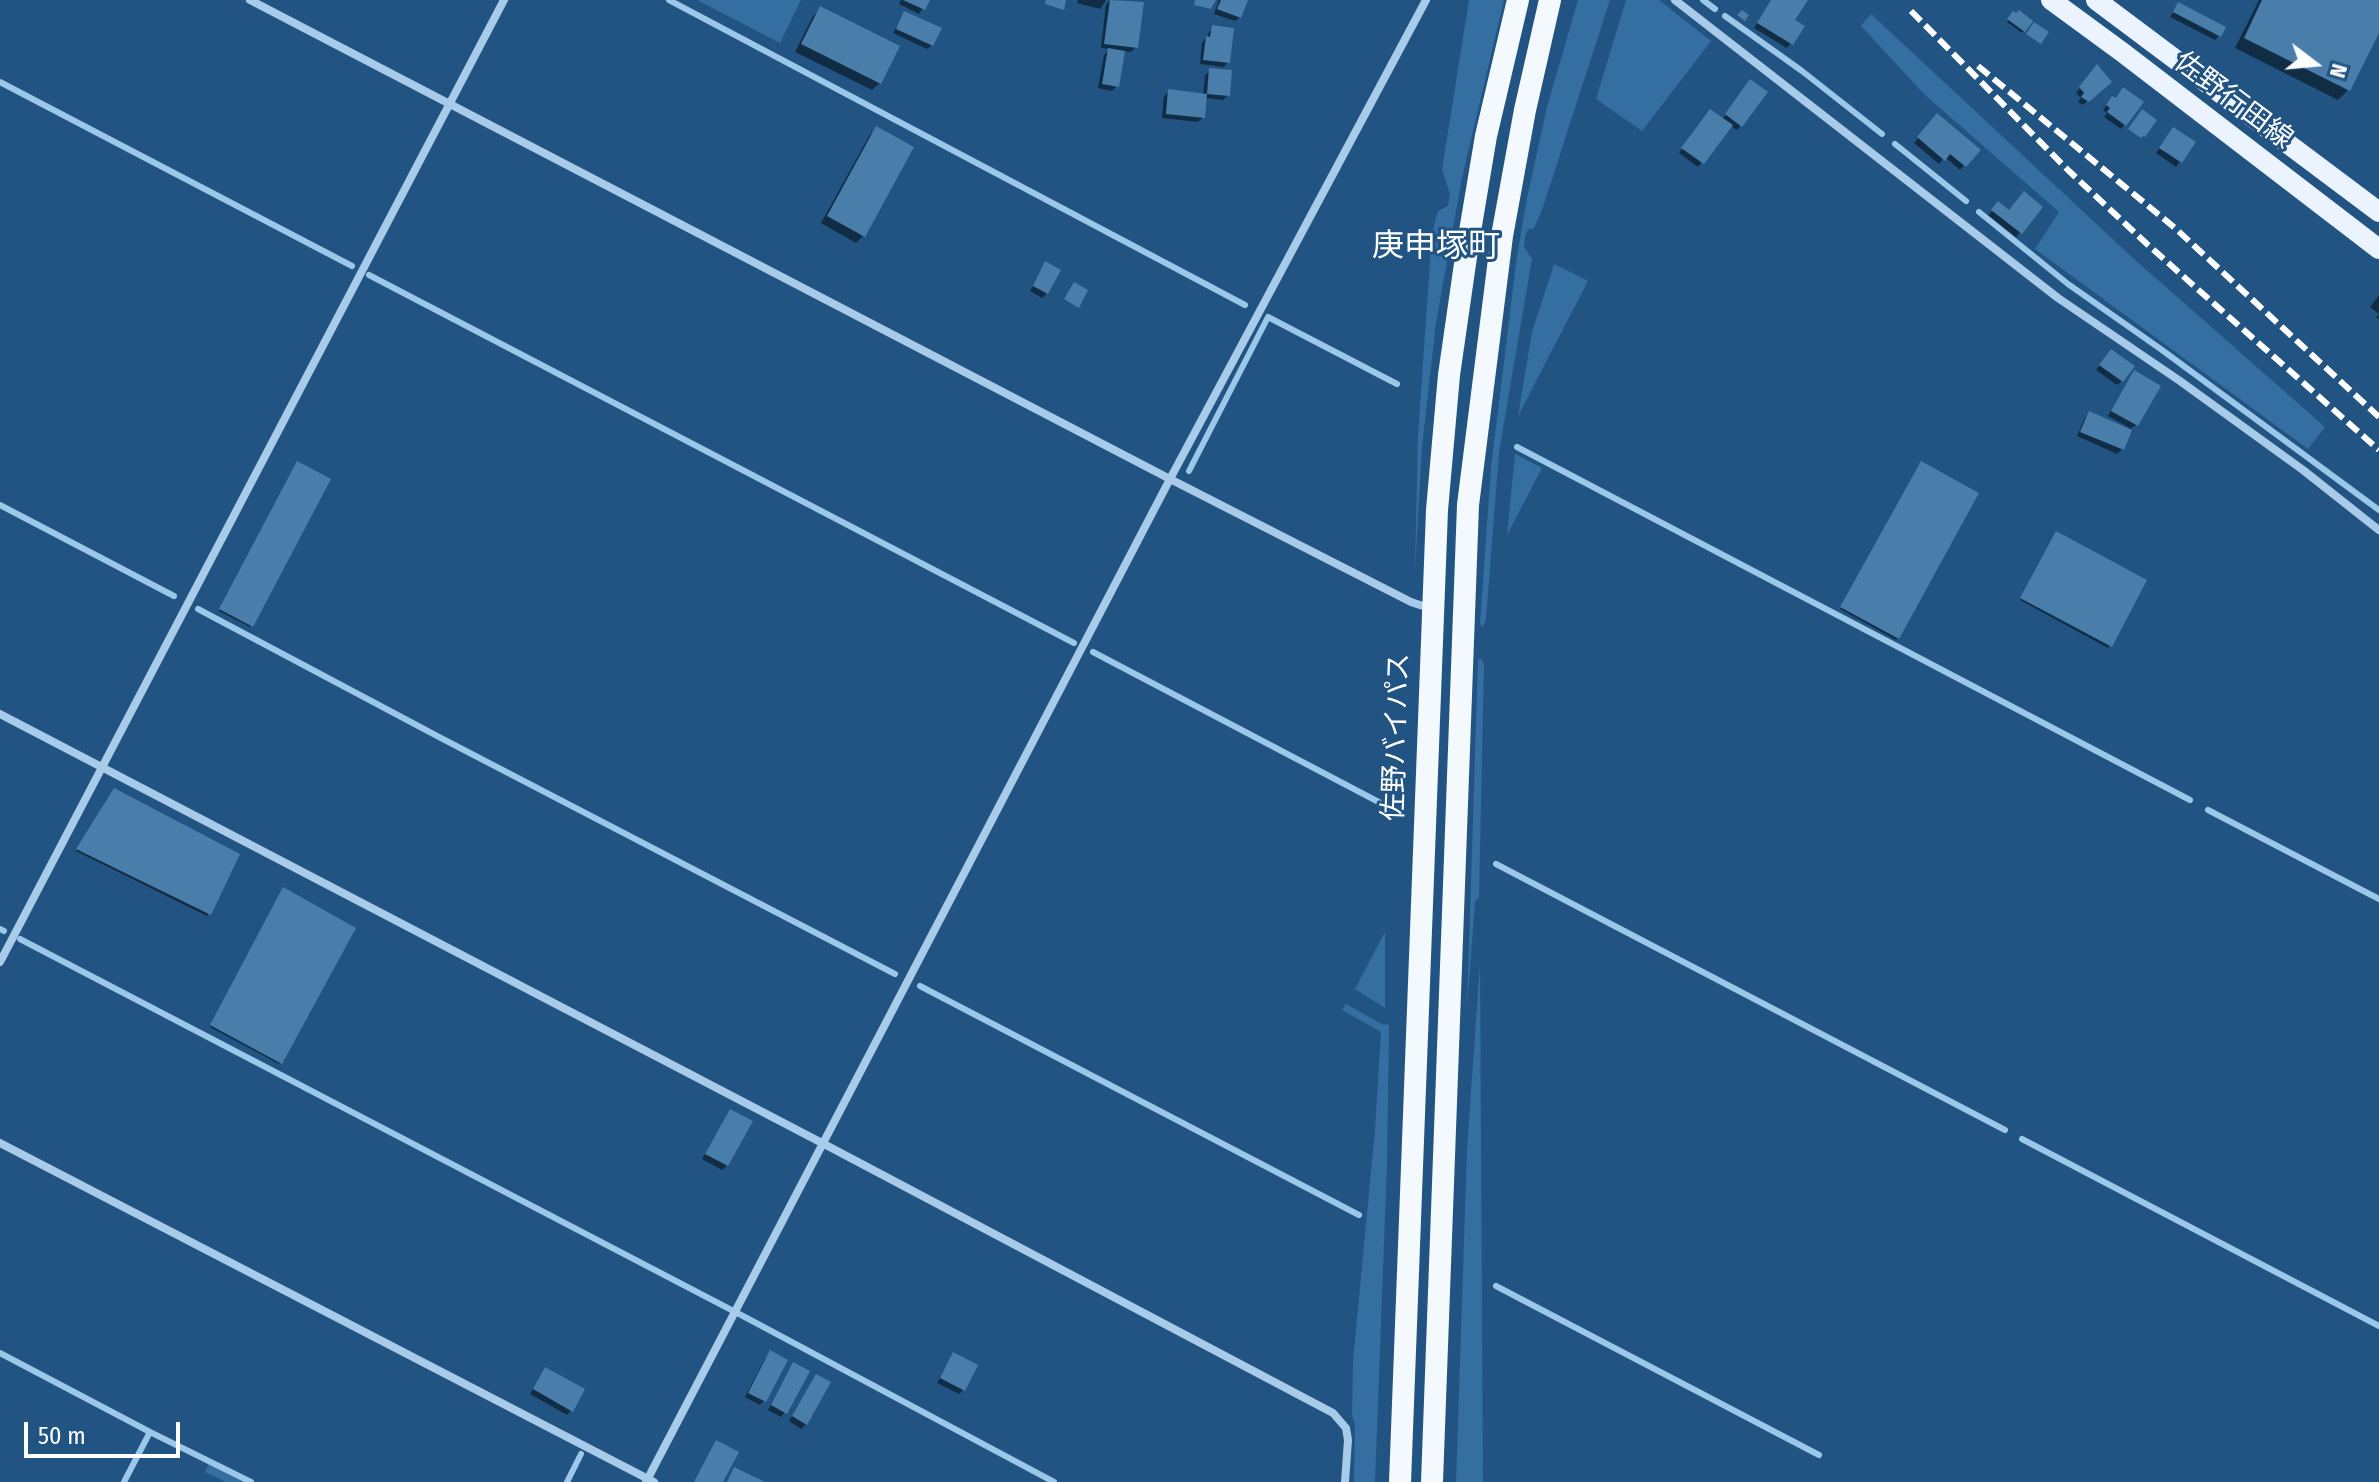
<!DOCTYPE html>
<html>
<head>
<meta charset="utf-8">
<style>
  body { margin:0 }
  #map { position:relative; width:2379px; height:1482px; overflow:hidden; background:#215482; font-family:"Fira Sans Condensed",sans-serif }
  canvas { display:block }
  .north { position:absolute; left:2275px; top:24px; width:80px; height:80px; -webkit-text-stroke:6px #215482; paint-order:stroke; rotate:106deg; font-size:22px; font-weight:700; line-height:32px; text-align:center; color:#fff }
  .north::after { content:''; display:block; margin:auto; width:28px; height:36px; background:#fff; clip-path:polygon(50% 0,100% 100%,50% 72%,0 100%) }
  .scale { position:absolute; left:24px; top:1422px; width:156px; height:36px; box-sizing:border-box; border:4px solid #fff; border-top:0; padding-left:10px; font-size:24px; line-height:28px; white-space:nowrap; color:#fff; -webkit-text-stroke:6px #215482; paint-order:stroke }
</style>
</head>
<body>
<div id="map">
<canvas width="2379" height="1482"></canvas>
<div class="north">N</div>
<div class="scale">50 m</div>
</div>
<script>
const ctx = document.querySelector('canvas').getContext('2d');
ctx.lineJoin = 'round';
function paint(path, color) { ctx.fillStyle = color; ctx.fill(path, 'evenodd'); }
const shape = rows => new Path2D(rows.map(r => 'M' + r).join(''));
function trace(path, color, width, dash) { ctx.strokeStyle = color; ctx.lineWidth = width; ctx.lineCap = dash ? 'butt' : 'round'; ctx.setLineDash(dash || []); ctx.stroke(path); }
function write(font, color, halo, rows, align = 'center') {
  ctx.font = font + ' "Fira Sans Condensed","Noto Sans JP",sans-serif'; ctx.lineWidth = 6; ctx.setLineDash([]); ctx.textBaseline = 'middle'; ctx.strokeStyle = halo; ctx.fillStyle = color; for (const [text, x, y, turn = 0] of rows) {
    ctx.save(); ctx.translate(x, y); ctx.rotate((+turn || 0) * Math.PI / 180); ctx.textAlign = isNaN(turn) ? turn : align; if (halo) ctx.strokeText(text, 0, 0); ctx.fillText(text, 0, 0); ctx.restore();
  }
}
const green = shape([
  [697,0,801,0,780,43],
  [1469,0,1504,0,1462,178,1436,323,1422,447,1415,571,1418,435,1432,233,1438,211,1448,206,1450,194,1442,169],
  [1578,0,1610,0,1542,210,1534,228,1528,229,1525,237,1524,247,1532,259,1499,452,1486,619,1483,627,1480,624,1491,467,1517,256,1527,198,1547,107],
  [1626,0,1659,0,1711,41,1642,131,1596,99],
  [1871,14,2133,258,2325,427,2311,445,2308,449,2035,249,2059,212,1925,95,1861,26],
  [1554,264,1588,281,1518,416,1532,332],
  [1515,454,1542,468,1507,535],
  [1478,659,1482,659,1484,665,1479,897,1475,901,1467,1009],
  [1385,932,1385,1008,1355,989],
  [1480,963,1483,1482,1456,1482,1467,1149],
  [1346,1004,1382,1024,1389,1025,1387,1164,1375,1482,1354,1482,1355,1424,1352,1415,1353,1361,1375,1129,1381,1032,1342,1010],
  [209,1463,246,1482,226,1482,205,1472]
]);
const shadow = shape([
  [901,0,928,0,919,14,899,4],
  [1078,0,1106,0,1100,9,1077,3],
  [1111,0,1141,4,1136,47,1131,52,1123,51,1117,86,1112,91,1098,88,1104,55,1110,49,1101,48,1106,4],
  [1219,0,1245,0,1240,17,1235,21,1214,14],
  [1772,0,1802,0,1792,21,1802,27,1787,48,1754,28],
  [2259,0,2379,0,2379,28,2348,90,2338,100,2235,48],
  [2179,4,2220,35,2215,40,2170,17],
  [820,9,880,83,872,90,795,52,813,16],
  [905,13,932,45,927,49,893,33],
  [2013,14,2030,21,2022,33,2007,22],
  [1213,27,1228,62,1224,67,1200,64,1202,43],
  [1210,71,1228,95,1223,100,1204,98,1203,117,1198,122,1162,118,1164,96,1169,91,1203,96,1205,75],
  [2093,71,2109,82,2083,105,2078,102,2081,98,2076,93],
  [1746,86,1741,125,1737,130,1730,125,1698,167,1679,153,1706,116,1722,120],
  [2108,103,2125,124,2121,129,2104,117,2107,113,2103,110],
  [1933,120,1978,150,1960,170,1945,157,1939,164,1914,143],
  [876,128,863,236,856,243,821,223,869,136],
  [2169,134,2193,143,2176,167,2156,153],
  [1999,204,2009,212,2041,207,2016,237,1988,215],
  [1046,264,1047,293,1042,298,1030,291],
  [2379,295,2379,319,2376,317,2379,314,2370,307],
  [2107,356,2122,381,2117,385,2096,370],
  [2134,373,2136,425,2131,428,2122,449,2117,454,2077,436,2085,418,2089,414,2128,430,2130,428,2108,416],
  [296,465,252,626,250,627,219,611],
  [1919,465,1898,638,1896,640,1840,609],
  [2055,535,2145,581,2108,648,2020,600],
  [113,792,237,854,207,916,76,851],
  [282,891,280,1063,279,1064,210,1027],
  [730,1111,727,1165,722,1170,702,1159],
  [954,1354,963,1390,959,1394,937,1383],
  [766,1357,764,1401,760,1405,745,1397],
  [794,1365,785,1412,781,1417,768,1410],
  [546,1369,571,1410,567,1415,530,1394],
  [816,1376,806,1424,801,1429,789,1421]
]);
const stream = shape([
  [669,0,1245,305],
  [1703,0,1715,9],
  [1725,16,1802,71,1882,134],
  [0,82,352,266],
  [1895,144,1966,201],
  [1979,212,2068,284,2162,350,2379,510],
  [369,275,1074,643],
  [1517,447,2190,800],
  [1189,471,1268,317,1397,384],
  [0,505,174,596],
  [198,609,439,737,895,974],
  [1093,652,1392,809],
  [2208,810,2379,899],
  [1496,864,2005,1130],
  [0,929,4,931],
  [20,939,743,1316,1054,1482],
  [920,986,1359,1215],
  [2022,1139,2379,1326],
  [1496,1286,1819,1455],
  [0,1353,150,1432],
  [124,1482,150,1432,251,1482],
  [567,1482,581,1454]
]);
const building = shape([
  [903,0,930,0,925,10],
  [1046,0,1066,0,1064,10,1045,4],
  [1110,0,1144,2,1138,48,1104,44],
  [1195,0,1216,0,1211,9,1194,5],
  [1221,0,1248,0,1241,18,1217,9],
  [1771,0,1808,0,1795,20,1805,26,1793,45,1757,23],
  [2262,0,2379,0,2379,33,2350,91,2244,38],
  [2178,2,2226,27,2221,37,2173,12],
  [820,6,900,46,881,84,801,44],
  [1742,10,1749,15,1745,21,1737,15],
  [2019,10,2033,21,2025,32,2007,19,2013,11,2016,13],
  [904,11,942,28,933,46,896,29],
  [2034,22,2049,32,2041,44,2026,34],
  [1212,25,1234,28,1230,63,1203,60,1206,36,1210,37],
  [1108,48,1125,51,1119,87,1102,84],
  [2097,64,2112,82,2089,102,2081,97,2084,93,2079,87],
  [1209,68,1232,70,1230,96,1207,94],
  [1750,79,1768,92,1742,127,1725,114],
  [2123,87,2144,102,2126,126,2107,112,2110,108,2106,105,2112,96,2116,98],
  [1168,89,1207,94,1205,118,1166,114],
  [1710,109,1733,125,1704,164,1681,148],
  [2142,109,2157,120,2145,137,2143,136,2141,138,2128,129],
  [1937,113,1981,150,1966,167,1950,154,1945,161,1917,137],
  [876,126,914,147,865,237,827,216],
  [2173,127,2196,142,2182,163,2159,148],
  [2024,191,2043,207,2022,234,1991,210,1998,201,2009,210],
  [1045,261,1061,270,1048,294,1033,286],
  [1074,282,1088,290,1079,308,1064,299],
  [2111,349,2135,366,2123,382,2099,365],
  [2134,370,2161,386,2138,426,2111,411],
  [2089,411,2132,430,2124,450,2080,432],
  [297,461,331,479,253,627,219,609],
  [1921,461,1979,493,1899,639,1840,607],
  [2056,531,2147,580,2112,647,2020,598],
  [114,788,240,854,211,915,76,849],
  [283,887,356,928,282,1064,210,1025],
  [730,1109,753,1121,728,1166,705,1154],
  [770,1350,788,1360,766,1402,748,1393],
  [953,1352,978,1365,965,1391,940,1378],
  [793,1362,810,1371,787,1414,771,1405],
  [545,1367,585,1389,573,1412,533,1389],
  [816,1374,831,1382,807,1425,792,1416],
  [716,1440,739,1452,723,1482,694,1482],
  [734,1467,765,1482,727,1482]
]);
const minor = shape([
  [250,0,1170,479,1411,602,1432,609],
  [1675,0,2058,298,2180,381,2303,470,2379,530],
  [0,714,824,1144,1333,1413,1346,1428,1348,1440,1345,1482],
  [0,962,504,0],
  [0,1143,654,1482],
  [646,1482,1170,479,1426,0]
]);
const primary = shape([
  [2051,0,2122,52,2379,249],
  [2096,0,2379,212]
]);
const trunk = shape([
  [1400,1482,1437,510,1449,375,1468,243,1486,136,1518,0],
  [1432,1482,1468,505,1502,236,1525,110,1550,0]
]);
const rail = shape([
  [1911,11,2069,171,2148,245,2379,450],
  [1978,66,2175,228,2379,417]
]);
const streetNames = [
  ["佐野行田線",2233,101,37],
  ["佐野バイパス",1397,737,-88]
];
const quarterNames = [
  ["庚申塚町",1436,247]
];
paint(green, '#356ea0');
paint(shadow, '#0007');
trace(stream, '#9bc7e9', 6);
paint(building, '#497eab');
trace(minor, '#a7cbe8', 8);
trace(primary, '#eaf3fe', 20);
trace(trunk, '#f4f9fe', 22);
trace(rail, '#fff', 6, [14, 6]);
write('28px', '#fff', '#215482', streetNames);
write('32px', '#fff', '#215482', quarterNames);
</script>
</body>
</html>
